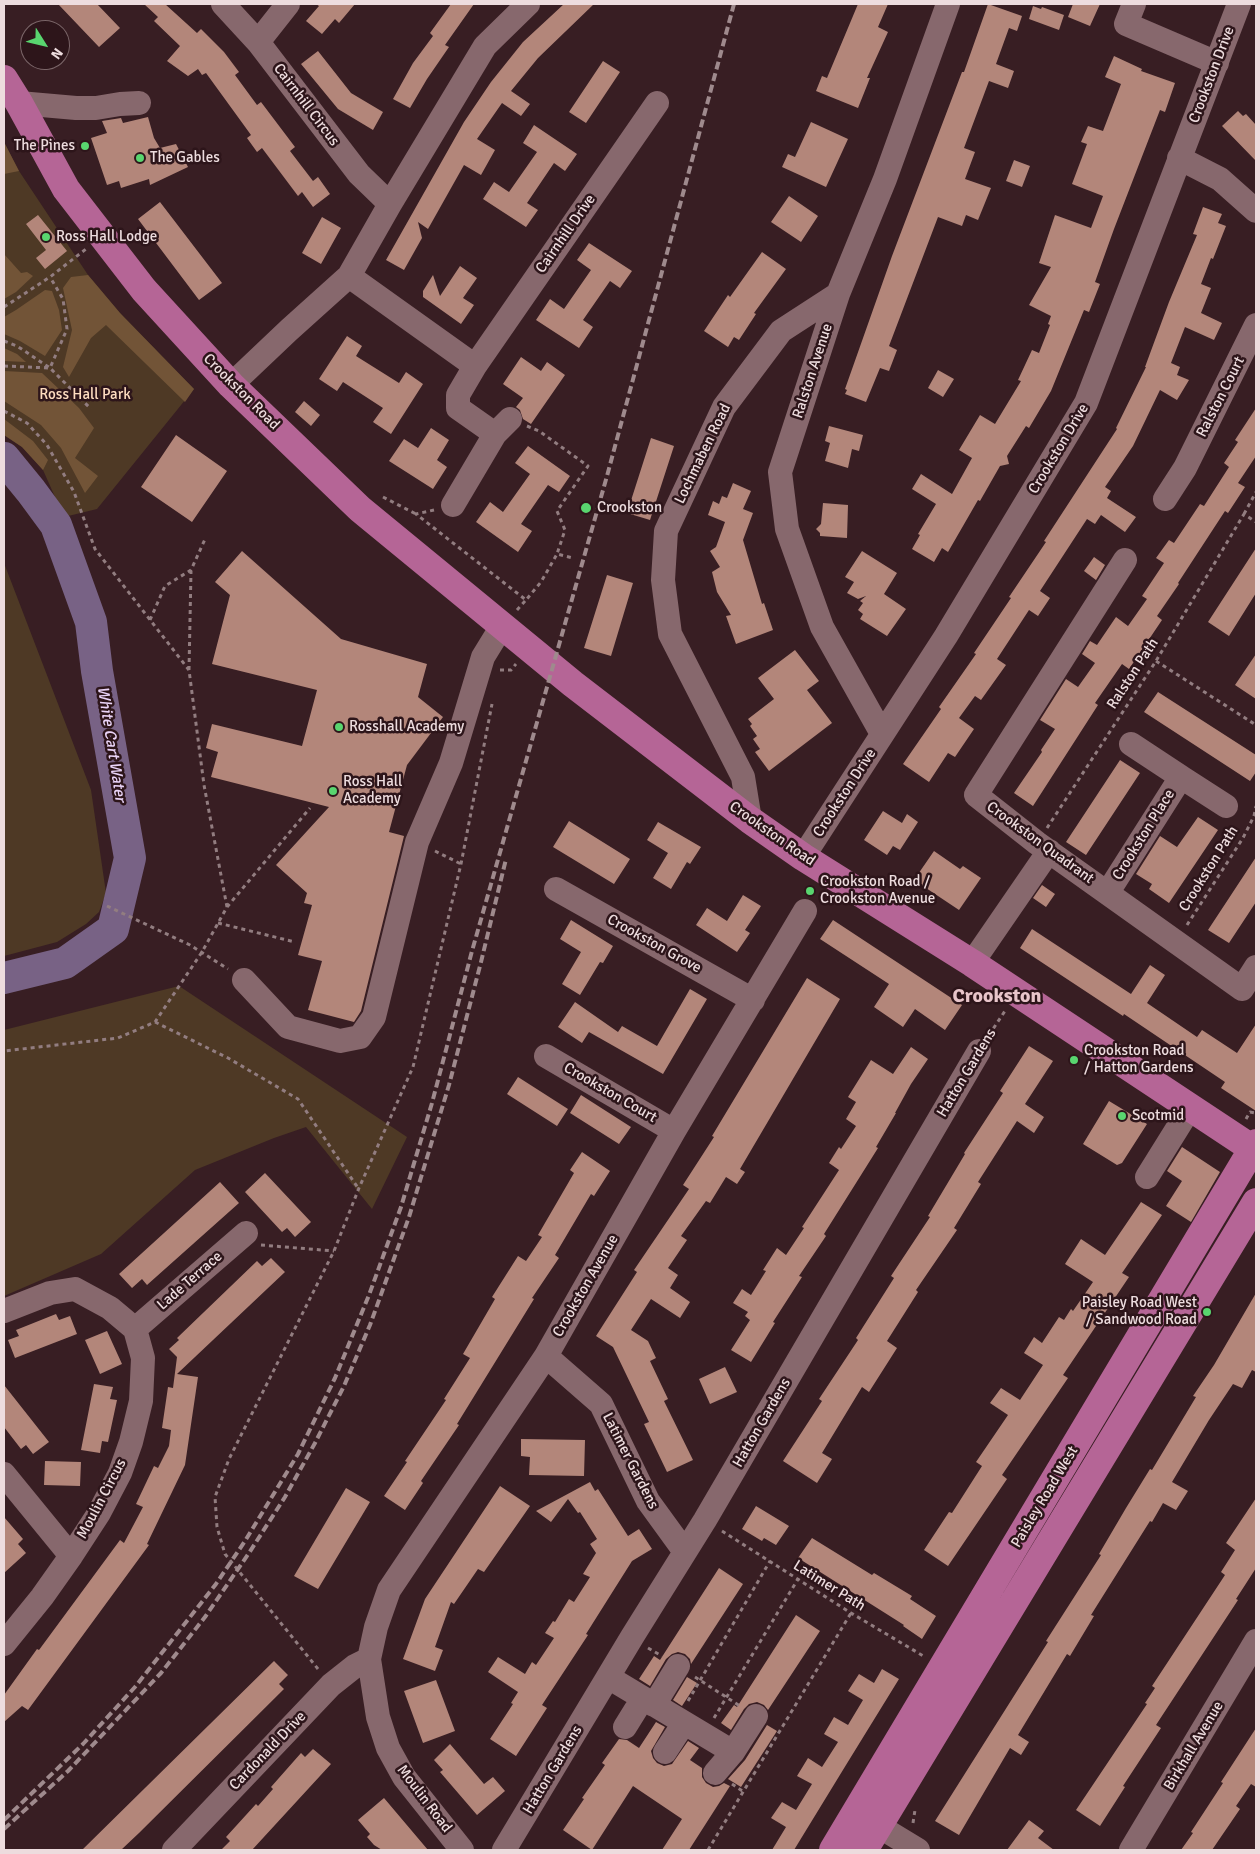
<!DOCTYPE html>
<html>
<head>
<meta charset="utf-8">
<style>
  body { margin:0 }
  #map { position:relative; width:1260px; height:1854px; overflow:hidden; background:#381e23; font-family:Signika,sans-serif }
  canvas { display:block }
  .frame { position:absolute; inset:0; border:5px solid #eddcde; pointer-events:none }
  .north { position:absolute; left:20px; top:20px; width:50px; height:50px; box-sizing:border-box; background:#2d151a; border:1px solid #7a6568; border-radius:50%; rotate:126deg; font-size:14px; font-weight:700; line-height:20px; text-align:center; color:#eddcde }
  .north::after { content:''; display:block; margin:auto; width:18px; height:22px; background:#59d56f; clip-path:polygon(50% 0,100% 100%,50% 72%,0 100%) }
</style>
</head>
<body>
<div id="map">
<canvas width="1260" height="1854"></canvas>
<div class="frame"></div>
<div class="north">N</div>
</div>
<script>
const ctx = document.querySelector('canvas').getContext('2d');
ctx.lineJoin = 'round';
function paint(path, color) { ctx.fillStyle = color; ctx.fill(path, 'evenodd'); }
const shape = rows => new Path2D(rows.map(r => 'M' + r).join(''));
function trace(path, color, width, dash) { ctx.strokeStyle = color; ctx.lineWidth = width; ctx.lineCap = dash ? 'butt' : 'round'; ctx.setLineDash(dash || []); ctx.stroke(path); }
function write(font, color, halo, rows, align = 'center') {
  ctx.font = font + ' Signika,sans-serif'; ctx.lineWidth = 5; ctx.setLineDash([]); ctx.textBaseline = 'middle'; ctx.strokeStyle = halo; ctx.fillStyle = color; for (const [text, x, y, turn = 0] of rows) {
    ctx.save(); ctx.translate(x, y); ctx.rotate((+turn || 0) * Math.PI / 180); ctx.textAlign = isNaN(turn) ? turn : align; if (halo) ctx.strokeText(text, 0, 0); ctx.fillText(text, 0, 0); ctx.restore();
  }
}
const green = shape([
  [4,142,19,171,88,275,120,313,194,389,97,509,64,517,43,470,22,447,4,435],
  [4,563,91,790,106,893,99,912,86,924,57,942,4,956],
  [179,986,407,1137,372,1209,306,1127,274,1138,195,1170,101,1254,4,1296,4,1030]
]);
const forest = shape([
  [4,142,19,171,4,174],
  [4,254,21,273,27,272,33,276,16,292,4,299],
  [88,275,120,313,194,389,185,402,106,325,91,338,69,377,63,367,72,330,63,288,71,277],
  [45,290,52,291,59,310,62,330,45,356,20,341,4,334,4,317,16,310],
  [4,348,17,354,26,362,4,361],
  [4,371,42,373,79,408,94,428,75,458,98,476,85,493,61,448,41,425,4,401],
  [4,419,33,441,48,460,43,470,22,447,4,435]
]);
const river = shape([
  [4,458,31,491,56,525,91,622,97,671,130,858,113,929,65,963,4,978]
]);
const building = shape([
  [58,4,97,4,120,28,99,47],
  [144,4,165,4,197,33,201,29,224,52,239,72,235,75,257,105,261,102,295,147,290,151,313,181,318,177,330,194,313,207,302,192,298,196,262,148,257,152,247,138,251,135,206,73,202,75,198,69,188,76,167,61,180,46,154,21,158,17],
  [316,4,355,4,339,23,335,19,322,34,306,21,319,6],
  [451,4,474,4,445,45,449,47,427,79,410,108,393,99,413,63,433,36,430,33],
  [564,4,594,4,538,58,511,91,530,104,521,116,502,103,477,139,495,150,481,175,464,165,428,229,418,222,422,238,404,270,386,260,464,122,491,82,523,42],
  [858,4,888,4,878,27,888,32,867,78,870,78,858,108,816,91,822,76,827,78],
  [988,4,1022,16,1017,31,1009,28,996,64,1014,71,1008,88,989,81,964,148,975,152,965,179,991,188,978,220,966,215,962,226,938,217,889,346,897,350,889,371,880,368,866,402,845,394,847,390,845,389,892,256,962,72,964,72],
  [1073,4,1100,4,1090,26,1068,17],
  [1033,6,1041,9,1042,7,1064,15,1059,30,1029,19],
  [318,51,351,93,383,112,373,130,338,109,301,64],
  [1114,56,1142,69,1141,71,1175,83,1165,112,1160,110,1114,229,1095,282,1100,284,1089,312,1084,310,1051,391,1029,428,1026,426,1007,456,1009,464,1000,466,980,501,978,500,948,552,942,548,934,562,912,549,920,535,918,534,936,504,912,489,921,474,952,494,972,458,959,450,980,415,995,424,1021,381,1018,380,1032,350,1039,353,1050,325,1048,324,1051,316,1029,305,1051,267,1039,263,1055,215,1091,228,1103,196,1072,184,1087,144,1081,142,1088,126,1103,131,1121,84,1105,77],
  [603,61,620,72,586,123,569,112],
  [1238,111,1243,116,1246,114,1256,125,1256,161,1222,126],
  [148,117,154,138,160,148,176,144,188,167,150,185,149,179,121,188,119,181,107,185,91,138,107,133,102,121,121,118,123,123],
  [811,122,848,139,826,187,782,167,788,154,795,157],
  [534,125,577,154,565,171,554,163,527,203,538,210,526,227,483,199,494,182,509,192,537,152,523,143],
  [1014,160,1030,166,1022,187,1006,181],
  [789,196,818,216,801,242,771,222],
  [160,202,222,283,199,300,138,219],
  [1203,207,1222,214,1218,223,1226,226,1213,259,1211,258,1201,284,1211,288,1201,313,1222,323,1214,340,1185,327,1171,363,1180,367,1177,375,1189,380,1177,400,1160,390,1133,446,1105,487,1111,491,1107,498,1136,517,1125,532,1101,515,1095,524,1087,519,1040,591,1050,598,1038,616,1029,610,997,659,1006,665,981,700,975,696,959,718,974,729,955,757,948,753,929,782,903,764,941,709,939,707,976,654,974,653,1011,598,1009,597,1046,542,1044,541,1117,429,1116,428,1146,367,1145,367,1169,302,1197,235,1193,234],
  [38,215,67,251,45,269,36,258,46,250,26,224],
  [322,217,341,228,321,264,302,253],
  [589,243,632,271,620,288,610,281,583,320,593,327,579,348,536,320,550,299,564,309,591,270,577,260],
  [762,252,786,269,754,313,756,314,739,340,734,337,728,347,704,331,728,295,730,297],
  [460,266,477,278,463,298,474,305,461,324,423,297,423,291,433,275,440,296],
  [347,336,362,346,356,356,399,383,406,372,423,384,391,434,373,422,383,408,343,382,337,391,319,379],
  [521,357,541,371,547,362,565,375,531,424,523,419,520,410,516,407,523,398,503,384],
  [938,370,954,379,943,397,928,388],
  [304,401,320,415,311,426,295,412],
  [1256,408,1256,456,1238,483,1245,487,1228,513,1225,511,1178,583,1179,584,1157,616,1162,620,1129,669,1122,664,1095,703,1098,705,1033,806,1014,793,1042,752,1041,750,1055,729,1040,720,1066,679,1078,687,1095,663,1082,654,1090,641,1097,645,1116,617,1128,626,1147,599,1142,596,1164,563,1156,558,1169,540,1174,543,1200,504,1204,506,1229,467,1224,463,1238,442,1235,440],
  [829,426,863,435,859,451,852,449,848,468,825,461,830,443,825,441],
  [431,428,449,440,437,460,447,467,433,489,389,461,404,439,418,448],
  [176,435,227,471,192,522,141,487],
  [651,438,674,446,650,520,627,513],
  [528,446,570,476,559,492,548,485,521,524,532,531,518,552,476,522,490,502,503,512,530,474,515,463],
  [733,483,751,491,743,509,753,513,743,540,762,604,764,603,773,630,736,644,726,616,731,615,717,592,712,572,720,567,710,551,716,547,725,522,708,515,713,501,719,504,722,496,727,498],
  [823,503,848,505,847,538,820,536,820,533,816,529,821,524],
  [1256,548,1256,593,1229,636,1208,622],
  [242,551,341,639,427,664,418,697,443,717,407,765,389,832,404,836,361,1011,354,1022,308,1010,322,961,298,955,312,905,304,903,307,893,276,865,329,807,211,777,218,752,206,748,212,724,302,746,317,690,212,664,230,595,215,582],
  [862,551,897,573,884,594,906,609,887,636,860,619,863,614,858,610,863,603,860,601,866,596,858,599,847,593,854,582,845,577],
  [1094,557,1105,565,1096,580,1084,571],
  [607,575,633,583,611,656,584,648],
  [795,650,819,681,807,690,832,723,769,771,755,752,760,749,753,739,757,736,750,726,752,724,748,719,774,699,758,678],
  [1256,654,1256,699,1235,685],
  [1158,692,1256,755,1256,772,1250,781,1144,712],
  [1120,760,1140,773,1086,855,1066,842],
  [883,811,902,823,907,814,918,822,900,850,893,846,887,855,864,840],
  [1198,817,1218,830,1169,903,1149,889,1152,884,1136,874,1160,836,1177,847],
  [569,821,630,859,614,884,553,847],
  [658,822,701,847,690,864,687,862,671,889,653,878,668,853,647,840],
  [934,851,960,869,963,866,981,878,959,910,914,880],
  [1256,857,1256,902,1229,943,1208,930],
  [1042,885,1055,894,1046,907,1033,898],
  [743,895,761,906,745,930,750,933,737,952,696,925,707,908,727,921],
  [571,920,613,946,603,963,600,962,580,995,562,984,581,952,560,939],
  [833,920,962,1005,945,1030,915,1009,903,1027,874,1007,889,984,820,939],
  [1032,929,1131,994,1150,965,1165,975,1147,1003,1197,1037,1202,1030,1237,1053,1256,1024,1256,1111,1221,1088,1225,1082,1124,1014,1123,1016,1020,948],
  [807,978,840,999,740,1169,745,1172,737,1184,726,1177,710,1203,706,1201,681,1236,687,1240,668,1268,678,1275,670,1288,690,1302,680,1318,651,1299,631,1330,648,1341,656,1358,650,1361,668,1399,664,1401,693,1460,667,1472,644,1424,649,1422,613,1347,596,1336,637,1272,634,1270,689,1189,683,1185,714,1137,712,1136],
  [690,989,707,999,663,1074,589,1032,582,1043,558,1027,575,1002,618,1032,622,1026,657,1046],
  [1029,1046,1053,1061,1025,1104,1044,1117,1034,1133,1017,1121,978,1182,981,1184,954,1228,957,1230,916,1290,918,1292,887,1341,897,1348,869,1392,862,1387,822,1453,832,1459,817,1483,783,1461,822,1401,819,1399,858,1340,856,1338,894,1278,891,1276,930,1217,928,1216,965,1154,964,1153,1003,1093,1000,1091],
  [911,1047,928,1059,911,1084,895,1113,896,1113,876,1147,878,1148,824,1234,826,1236,799,1276,802,1277,773,1322,775,1323,751,1362,731,1350,750,1320,745,1316,748,1312,733,1303,742,1289,751,1295,766,1271,763,1270,777,1248,786,1255,804,1228,802,1227,839,1170,829,1163,839,1147,841,1149,856,1126,846,1119,856,1102,848,1097,871,1060,893,1074],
  [518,1077,568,1109,557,1126,507,1094],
  [581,1095,631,1127,619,1144,570,1113],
  [1109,1101,1147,1124,1122,1163,1117,1165,1083,1144],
  [1182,1147,1220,1172,1191,1222,1166,1206,1182,1181,1167,1171],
  [582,1152,610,1171,594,1196,591,1194,555,1255,559,1258,532,1298,534,1299,457,1424,459,1425,421,1481,423,1483,405,1510,384,1496,407,1462,405,1461,446,1400,444,1399,470,1358,463,1354,495,1299,492,1297,518,1256,526,1261,542,1237,538,1235,574,1173,570,1170],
  [265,1173,311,1222,295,1237,287,1228,282,1232,245,1192],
  [220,1182,239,1203,147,1285,142,1279,132,1288,119,1274],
  [1141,1202,1162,1215,1122,1273,1129,1277,1063,1375,1068,1378,1002,1475,1007,1479,948,1566,924,1550,949,1512,952,1513,982,1466,976,1462,1008,1415,990,1403,1001,1388,1020,1400,1043,1365,1024,1353,1034,1337,1042,1343,1059,1317,1064,1320,1071,1309,1073,1311,1093,1282,1065,1264,1081,1239,1105,1255],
  [271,1258,285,1272,177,1374,198,1377,185,1465,147,1544,149,1545,28,1710,22,1706,4,1722,4,1695,37,1649,39,1650,120,1540,124,1543,143,1507,136,1504,154,1466,158,1468,169,1446,171,1430,162,1428,168,1387,173,1388,177,1357,169,1349,179,1340,177,1338,257,1261,262,1266],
  [1256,1293,1256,1372,1252,1370,1242,1388,1233,1384,1209,1420,1172,1482,1188,1491,1176,1510,1163,1503,1152,1522,1150,1521,1091,1615,1094,1616,1070,1656,1067,1654,1018,1735,1029,1742,1021,1755,1010,1748,959,1835,935,1821,1048,1642,1046,1641,1101,1555,1099,1554,1126,1508,1150,1469,1152,1470,1196,1397,1193,1396,1214,1365],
  [56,1314,59,1320,70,1316,77,1334,15,1358,8,1340,19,1336,16,1330],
  [107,1331,122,1364,100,1374,85,1340],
  [725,1367,737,1392,710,1404,699,1379],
  [94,1384,113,1387,110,1399,117,1400,108,1442,102,1441,100,1453,81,1450],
  [4,1385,49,1442,33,1454,26,1445,21,1449,4,1427],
  [521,1439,585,1440,584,1476,529,1475,530,1457,521,1456],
  [45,1461,81,1462,80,1486,44,1485],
  [590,1482,595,1491,598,1489,628,1536,639,1529,652,1549,632,1561,586,1634,588,1635,542,1705,547,1708,516,1756,490,1739,513,1704,511,1703,518,1692,488,1672,498,1657,525,1674,532,1662,536,1665,554,1638,545,1633,553,1621,555,1622,569,1599,574,1602,590,1577,583,1574,596,1553,590,1544,597,1539,580,1512,578,1513,568,1499,551,1522,536,1511],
  [500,1486,530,1506,484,1572,478,1569,454,1604,451,1602,435,1647,443,1650,435,1671,403,1659,425,1599],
  [346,1488,370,1502,318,1589,294,1576],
  [1256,1498,1256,1568,1236,1599,1238,1600,1156,1725,1161,1728,1123,1786,1125,1787,1100,1826,1076,1810,1147,1704,1145,1703,1155,1688,1152,1686,1225,1575,1221,1572,1235,1550,1226,1543],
  [756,1506,789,1526,776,1545,764,1538,762,1541,742,1529],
  [4,1517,23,1539,18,1544,26,1553,4,1573],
  [812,1538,872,1575,874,1573,912,1596,910,1599,936,1616,922,1639,903,1626,904,1625,798,1558],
  [719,1568,743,1584,691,1664,690,1659,685,1654,678,1652,672,1654,666,1659,650,1686,639,1679,654,1656,660,1660],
  [796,1615,820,1631,768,1710,764,1705,757,1702,749,1704,744,1709,731,1730,721,1723,734,1705,737,1707],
  [274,1661,288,1675,279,1684,284,1689,139,1833,121,1850,82,1850],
  [882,1669,899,1679,846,1765,794,1850,772,1850,786,1827,771,1818,782,1802,796,1810,812,1784,797,1776,808,1758,822,1767,838,1742,824,1734,834,1717,848,1725,863,1700,848,1691,859,1674,874,1683],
  [687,1677,697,1683,682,1706,673,1700],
  [436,1680,455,1731,423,1743,404,1691],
  [656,1722,665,1727,651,1751,653,1758,657,1763,664,1766,672,1764,688,1741,699,1748,690,1760,702,1768,702,1777,706,1783,713,1787,719,1786,724,1783,730,1786,689,1850,662,1850,682,1819,633,1786,592,1850,563,1830,584,1799,582,1798,605,1765,602,1763,619,1739,627,1740,639,1748],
  [767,1725,777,1731,741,1787,728,1779,745,1760],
  [1256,1728,1256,1787,1251,1784,1236,1806,1240,1809,1212,1850,1181,1850,1193,1833,1191,1832,1223,1783,1221,1782],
  [450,1744,484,1784,493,1777,505,1791,477,1815,440,1772,443,1770,434,1760],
  [313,1749,331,1764,252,1850,221,1850,230,1841,226,1837,256,1804,258,1806,273,1789,271,1787,301,1753,305,1757],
  [384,1798,428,1850,382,1850,374,1845,367,1837,370,1834,358,1820],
  [1029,1820,1044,1831,1038,1838,1054,1850,1007,1850]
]);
const path = shape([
  [4,307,50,277,86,249],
  [4,341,17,346,50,368,67,329,63,299,50,277],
  [4,366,50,368,91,409],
  [4,411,27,423,47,445,74,492,95,549,189,670,204,785,227,907,202,952,155,1022,118,1038,4,1051],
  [527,426,539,431,588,466,557,511,565,530,557,554,573,558],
  [383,497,416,514],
  [434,510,416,514,526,600,541,582,557,554],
  [1244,514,1256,492],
  [517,610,526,600],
  [150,620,165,586,191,570,206,537],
  [1156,661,1256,725],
  [189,670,191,571],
  [500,670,511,670,516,664],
  [1047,828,1156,661,1244,514,1256,522],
  [435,851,461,864],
  [107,906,190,945,228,969],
  [227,907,310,808],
  [218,923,295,942],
  [1187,925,1243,838,1254,816,1256,806],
  [155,1022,228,1058,298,1099,358,1188],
  [989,1035,1005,1011],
  [1246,1119,1250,1112,1256,1113],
  [261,1245,334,1251],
  [722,1531,851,1613,925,1657],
  [648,1648,662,1656],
  [318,1669,225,1554,217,1527,215,1497,229,1459,334,1251,359,1188,413,1067,461,864,492,704],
  [695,1677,740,1706],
  [688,1701,770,1561],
  [714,1718,798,1579],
  [732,1784,744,1792],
  [913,1823,915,1810],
  [708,1850,851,1613]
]);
const minor = shape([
  [223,4,258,42,359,174,390,204,485,46,528,4],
  [1134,4,1126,24,1217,63],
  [258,42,288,4],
  [19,103,76,108,96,108,120,104,139,103],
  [1179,158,1220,179,1256,211],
  [349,276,475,366,458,395,458,408,495,434,453,505],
  [475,366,657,103],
  [231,385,289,330,349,276,390,204],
  [495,434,510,419],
  [1165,499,1185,468,1256,325],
  [1125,560,976,795,1037,843,1242,989,1256,967],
  [882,734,822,627,787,529,780,472,838,294,885,179,948,4],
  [1181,777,1226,806],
  [750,820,743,777,670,634,663,580,666,531,724,407,781,331,838,294],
  [803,857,946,636,1086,403,1239,4],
  [556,889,753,1000],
  [1108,892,1181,777,1131,744],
  [972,963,1049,851],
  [244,980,288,1027,340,1041,360,1037,374,1017,417,842,451,763,483,657,502,626],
  [546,1056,674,1131],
  [1147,1177,1190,1108],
  [4,1311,50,1293,75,1289,110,1308,135,1329,143,1358,141,1401,131,1442,120,1473,99,1513,71,1556,42,1597,4,1644],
  [135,1329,246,1233],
  [546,1356,601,1404,648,1501,685,1552],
  [4,1474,71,1556],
  [608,1677,733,1752],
  [654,1705,678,1666],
  [625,1727,643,1698],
  [665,1752,684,1723],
  [715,1773,733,1752,756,1716],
  [862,1816,918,1850],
  [174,1850,331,1685,355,1666,369,1659],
  [462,1850,404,1777,388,1748,378,1717,369,1659,376,1627,389,1590,546,1356,674,1131,805,911],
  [504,1850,632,1637,705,1520,979,1051],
  [1131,1850,1256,1641]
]);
const major = shape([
  [4,79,19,103,66,189,144,290,231,385,360,509,573,684,750,820,803,857,972,963,1256,1151],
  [833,1850,1256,1143],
  [864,1850,1256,1202]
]);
const rail = shape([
  [4,1820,83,1744,135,1687,216,1584,245,1541,298,1454,335,1378,369,1295,401,1207,432,1103,472,951,607,476,734,4],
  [4,1829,68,1771,161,1673,205,1617,249,1553,285,1497,315,1443,344,1386,370,1325,409,1217,449,1085,481,962,506,859]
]);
const markers = [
  [85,146,5,"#59d56f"],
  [140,158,5,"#59d56f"],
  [46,237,5,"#59d56f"],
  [586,508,6,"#59d56f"],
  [339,727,5,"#59d56f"],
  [333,791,5,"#59d56f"],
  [810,891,5,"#59d56f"],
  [1074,1060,5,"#59d56f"],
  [1122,1116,5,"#59d56f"],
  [1207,1312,5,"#59d56f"]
];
const streetNames = [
  ["Crookston Drive",1212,75,-69],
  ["Cairnhill Circus",306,105,53],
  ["Cairnhill Drive",566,234,-55],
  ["Ralston Avenue",813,371,-72],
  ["Crookston Road",241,392,45],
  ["Ralston Court",1221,397,-63],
  ["Crookston Drive",1059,449,-59],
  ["Lochmaben Road",703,454,-64],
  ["Ralston Path",1133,674,-57],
  ["Crookston Drive",845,793,-57],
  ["Crookston Road",772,834,35],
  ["Crookston Place",1144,835,-58],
  ["Crookston Quadrant",1040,843,36],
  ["Crookston Path",1209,869,-58],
  ["Crookston Grove",654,944,29],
  ["Hatton Gardens",967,1073,-59],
  ["Crookston Court",610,1093,30],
  ["Lade Terrace",190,1281,-41],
  ["Crookston Avenue",586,1286,-60],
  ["Hatton Gardens",762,1423,-60],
  ["Latimer Gardens",630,1461,63],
  ["Paisley Road West",1045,1497,-59],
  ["Moulin Circus",102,1499,-62],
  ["Latimer Path",829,1586,32],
  ["Birkhall Avenue",1194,1746,-59],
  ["Cardonald Drive",268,1751,-46],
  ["Hatton Gardens",553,1770,-59],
  ["Moulin Road",424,1799,53]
];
const poiNames = [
  ["The Pines",75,146,"right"],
  ["The Gables",150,158],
  ["Ross Hall Lodge",56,237],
  ["Crookston",597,508],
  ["Rosshall Academy",349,727],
  ["Ross Hall",343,782],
  ["Academy",343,799],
  ["Crookston Road /",820,882],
  ["Crookston Avenue",820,899],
  ["Crookston Road",1084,1051],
  ["/ Hatton Gardens",1084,1068],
  ["Scotmid",1132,1116],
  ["Paisley Road West",1197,1303,"right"],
  ["/ Sandwood Road",1197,1320,"right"]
];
const parkNames = [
  ["Ross Hall Park",85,395]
];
const waterNames = [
  ["White Cart Water",111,744,81]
];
const districtNames = [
  ["Crookston",997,997]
];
paint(green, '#4e3925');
paint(forest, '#725437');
trace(river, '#786285', 32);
paint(building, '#b3867a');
trace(path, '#927d80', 3, [4, 4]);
trace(minor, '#87686d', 24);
trace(major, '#b56596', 28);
trace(rail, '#9f8a8d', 4, [8, 4]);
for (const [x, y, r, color] of markers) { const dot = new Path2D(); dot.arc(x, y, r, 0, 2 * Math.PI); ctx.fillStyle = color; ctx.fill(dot); trace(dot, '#2d151a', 2); }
write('15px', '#eddcde', '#2d151a', streetNames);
write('15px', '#eddcde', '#2d151a', poiNames, 'left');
write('15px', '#feddc0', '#2d151a', parkNames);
write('italic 16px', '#ead4f8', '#2d151a', waterNames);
write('bold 20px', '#e8c5ca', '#2d151a', districtNames);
</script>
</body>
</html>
